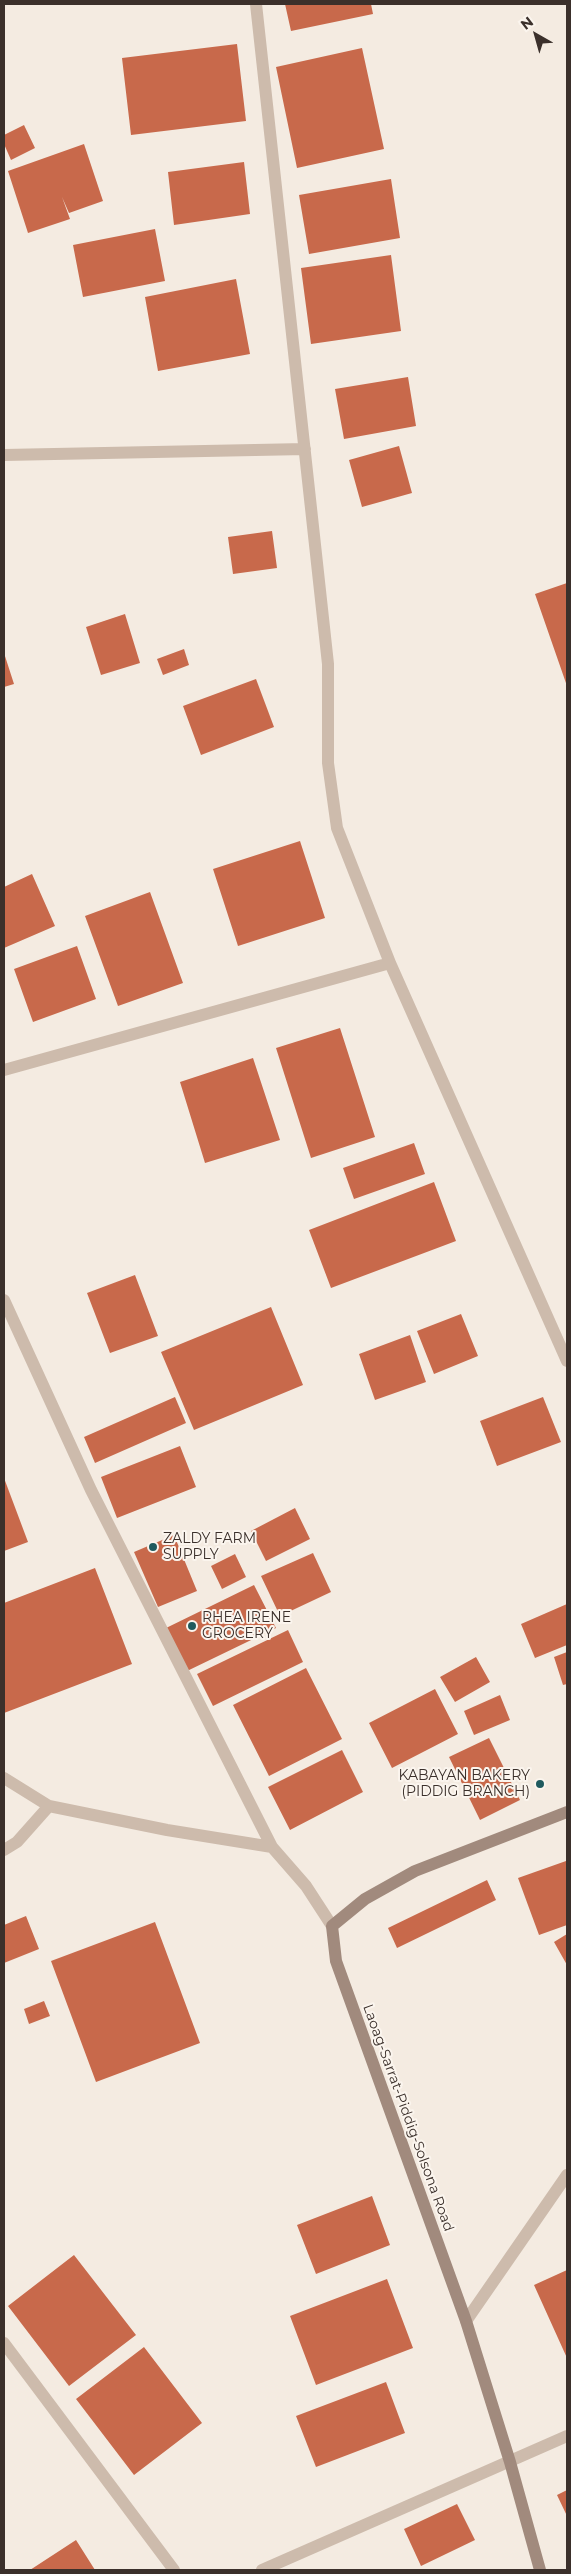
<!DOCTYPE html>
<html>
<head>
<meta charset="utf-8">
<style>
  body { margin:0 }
  #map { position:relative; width:571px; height:2574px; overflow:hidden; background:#f4ebe1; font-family:Montserrat,sans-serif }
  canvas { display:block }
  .frame { position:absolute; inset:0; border:5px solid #3b302b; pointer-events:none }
  .north { position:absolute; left:511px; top:10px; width:50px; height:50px; -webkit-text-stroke:4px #fbf5ee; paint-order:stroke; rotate:322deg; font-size:14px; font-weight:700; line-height:20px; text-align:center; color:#3b302b }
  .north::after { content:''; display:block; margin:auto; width:18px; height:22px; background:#3b302b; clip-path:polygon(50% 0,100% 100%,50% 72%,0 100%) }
</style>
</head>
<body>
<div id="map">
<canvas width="571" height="2574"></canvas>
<div class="frame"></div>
<div class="north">N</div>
</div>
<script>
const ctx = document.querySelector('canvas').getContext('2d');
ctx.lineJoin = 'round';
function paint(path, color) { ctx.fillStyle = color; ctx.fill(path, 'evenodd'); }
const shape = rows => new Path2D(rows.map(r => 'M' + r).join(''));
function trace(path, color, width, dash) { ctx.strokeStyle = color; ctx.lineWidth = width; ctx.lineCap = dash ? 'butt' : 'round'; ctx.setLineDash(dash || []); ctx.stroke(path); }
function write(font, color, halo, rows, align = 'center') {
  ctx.font = font + ' Montserrat,sans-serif'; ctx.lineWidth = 4; ctx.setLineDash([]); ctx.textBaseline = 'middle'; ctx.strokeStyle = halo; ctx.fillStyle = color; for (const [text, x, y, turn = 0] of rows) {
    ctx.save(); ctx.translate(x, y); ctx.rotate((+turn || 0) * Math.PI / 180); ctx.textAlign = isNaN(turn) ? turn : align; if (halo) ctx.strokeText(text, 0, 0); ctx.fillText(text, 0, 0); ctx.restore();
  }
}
const building = shape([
  [285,4,371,4,373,14,291,31],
  [237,44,246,121,131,135,122,58],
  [362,48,384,149,297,168,276,67],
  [24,125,35,148,11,160,4,144,4,135],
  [84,144,103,201,69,213,62,197,70,219,28,233,8,171],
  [244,162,250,214,174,225,168,172],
  [391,179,400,238,309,254,299,195],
  [155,229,165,281,83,297,73,245],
  [391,255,401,331,311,344,301,268],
  [236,279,250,354,158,371,145,297],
  [408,377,416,426,344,439,335,389],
  [399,446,412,493,362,507,349,460],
  [272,531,277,568,233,574,228,537],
  [567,583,567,686,535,594],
  [125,614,140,663,101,675,86,627],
  [184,649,189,665,163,675,157,659],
  [4,653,14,684,4,687],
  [256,679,274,727,201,755,183,706],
  [300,841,325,918,238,946,213,869],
  [32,874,55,926,4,948,4,887],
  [150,892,183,983,118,1006,85,916],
  [77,946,96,999,33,1022,14,969],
  [340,1028,375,1137,311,1158,276,1048],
  [253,1058,280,1140,205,1163,180,1082],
  [414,1143,425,1174,354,1199,343,1168],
  [434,1182,456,1241,331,1288,309,1230],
  [135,1275,158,1336,110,1353,87,1293],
  [271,1307,303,1385,194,1430,161,1352],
  [461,1314,478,1356,434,1374,417,1331],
  [410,1335,426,1382,375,1400,359,1354],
  [175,1397,186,1423,95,1463,84,1437],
  [543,1397,561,1442,497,1466,480,1421],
  [180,1446,196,1487,117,1518,101,1477],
  [4,1478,28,1542,4,1551],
  [295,1508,310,1539,266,1561,251,1531],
  [174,1535,197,1591,158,1607,134,1552],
  [313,1553,331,1592,280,1616,261,1576],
  [235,1554,246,1577,222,1589,211,1566],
  [95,1568,132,1664,4,1713,4,1603],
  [254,1585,276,1628,185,1672,164,1629],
  [567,1604,567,1645,535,1658,521,1624],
  [288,1630,303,1662,213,1706,197,1674],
  [567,1652,567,1684,563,1685,554,1657],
  [476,1657,490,1682,455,1702,440,1677],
  [306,1668,342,1739,269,1776,233,1705],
  [435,1689,458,1734,392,1768,369,1723],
  [500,1695,510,1720,474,1735,464,1711],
  [489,1738,520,1800,480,1820,449,1757],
  [342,1750,363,1792,290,1830,268,1787],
  [566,1861,567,1925,539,1935,518,1878],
  [487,1880,496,1900,397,1948,388,1928],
  [26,1916,39,1949,4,1963,4,1925],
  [155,1922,200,2043,96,2082,51,1961],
  [567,1934,567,1965,554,1942],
  [44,2001,50,2016,29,2024,24,2009],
  [372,2196,390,2245,316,2274,297,2225],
  [74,2255,136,2335,69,2386,8,2306],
  [567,2270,567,2358,534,2285],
  [387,2279,413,2348,316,2385,290,2316],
  [144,2347,202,2423,134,2475,76,2399],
  [386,2382,405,2433,316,2467,296,2416],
  [567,2490,567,2516,557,2495],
  [457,2504,475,2540,421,2566,404,2529],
  [76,2540,95,2570,30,2570]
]);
const minor = shape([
  [256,4,328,664,328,763,337,828,390,963,567,1361],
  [4,455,305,449],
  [4,1070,390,963],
  [4,1300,91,1490,272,1847,306,1886,332,1926],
  [4,1778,49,1806],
  [4,1850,17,1842,49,1806,167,1830,272,1847],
  [466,2321,567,2175],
  [4,2343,174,2570],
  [262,2570,567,2436]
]);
const secondary = shape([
  [540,2570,510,2462,466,2321,336,1961,332,1926,365,1899,415,1871,567,1812]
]);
const markers = [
  [153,1547,5,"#1f5a5e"],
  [192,1626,5,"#1f5a5e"],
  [540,1784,5,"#1f5a5e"]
];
const poiNames = [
  ["ZALDY FARM",163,1539],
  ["SUPPLY",163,1555],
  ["RHEA IRENE",202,1618],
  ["GROCERY",202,1634],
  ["KABAYAN BAKERY",530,1776,"right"],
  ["(PIDDIG BRANCH)",530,1792,"right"]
];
const streetNames = [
  ["Laoag-Sarrat-Piddig-Solsona Road",408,2118,70]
];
paint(building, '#c8694b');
trace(minor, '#cdbbac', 12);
trace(secondary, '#a18a7d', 12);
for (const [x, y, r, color] of markers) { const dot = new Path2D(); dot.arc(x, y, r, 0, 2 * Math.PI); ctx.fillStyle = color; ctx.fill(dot); trace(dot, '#fbf5ee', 2); }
write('14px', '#3b302b', '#fbf5ee', poiNames, 'left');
write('14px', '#3b302b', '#fbf5ee', streetNames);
</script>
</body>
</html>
